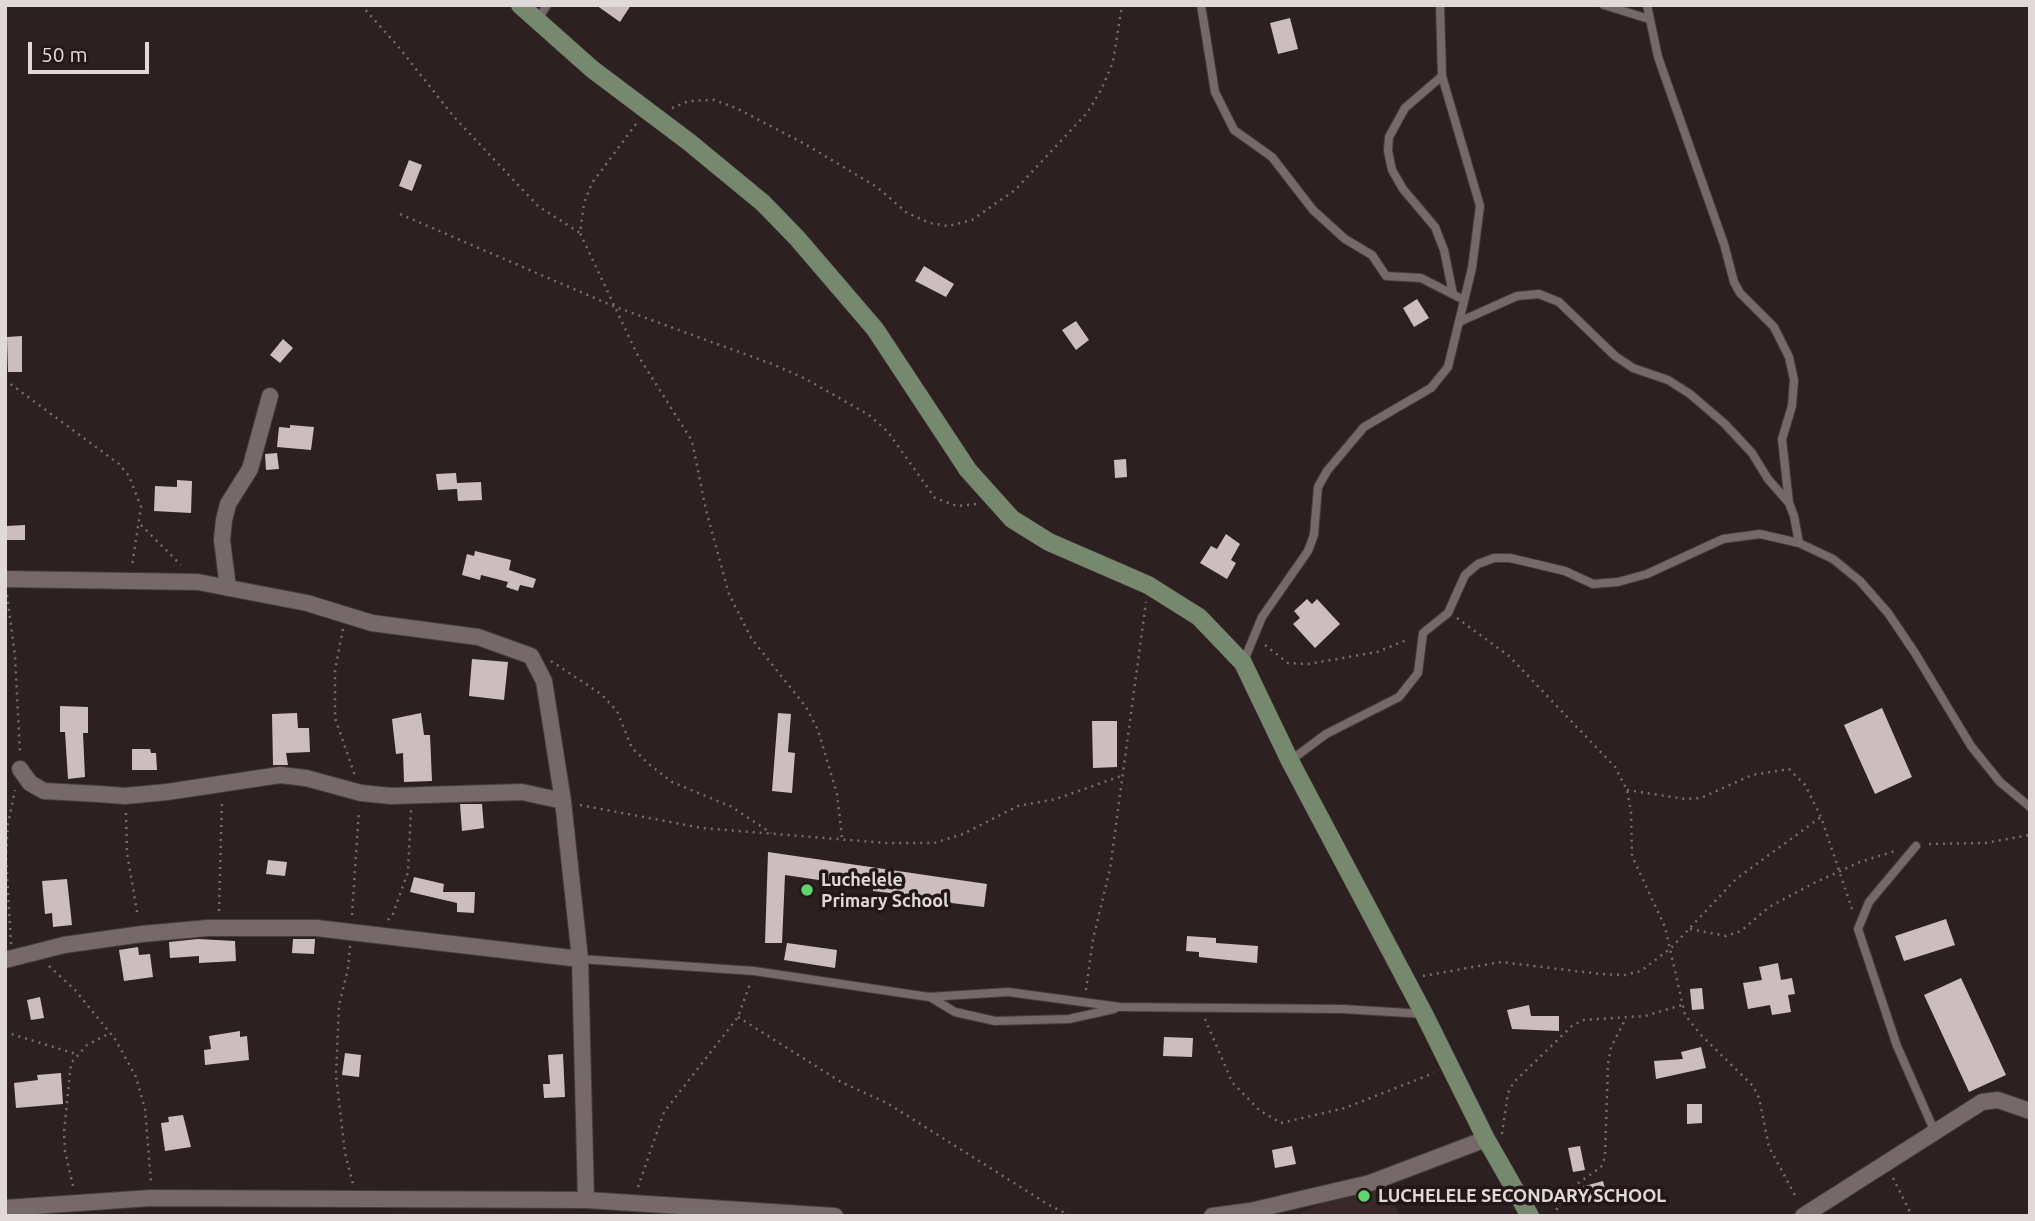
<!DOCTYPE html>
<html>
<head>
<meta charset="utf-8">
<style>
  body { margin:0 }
  #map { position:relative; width:2035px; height:1221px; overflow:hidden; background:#2d2021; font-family:Ubuntu,sans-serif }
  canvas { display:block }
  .frame { position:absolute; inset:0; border:7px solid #e1d9d9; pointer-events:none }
  .scale { position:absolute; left:28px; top:42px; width:121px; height:32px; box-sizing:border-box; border:4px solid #e1d9d9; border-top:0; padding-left:9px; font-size:21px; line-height:24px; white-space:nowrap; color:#e1d9d9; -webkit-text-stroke:5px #231718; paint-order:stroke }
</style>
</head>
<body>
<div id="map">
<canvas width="2035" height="1221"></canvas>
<div class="frame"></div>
<div class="scale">50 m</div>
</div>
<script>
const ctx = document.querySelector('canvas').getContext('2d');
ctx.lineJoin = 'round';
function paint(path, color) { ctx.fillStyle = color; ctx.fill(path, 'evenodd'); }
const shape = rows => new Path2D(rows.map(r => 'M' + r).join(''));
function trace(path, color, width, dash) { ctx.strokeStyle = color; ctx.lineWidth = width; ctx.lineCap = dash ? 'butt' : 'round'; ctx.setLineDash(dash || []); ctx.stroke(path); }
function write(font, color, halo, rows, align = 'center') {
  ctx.font = font + ' Ubuntu,sans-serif'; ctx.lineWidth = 7; ctx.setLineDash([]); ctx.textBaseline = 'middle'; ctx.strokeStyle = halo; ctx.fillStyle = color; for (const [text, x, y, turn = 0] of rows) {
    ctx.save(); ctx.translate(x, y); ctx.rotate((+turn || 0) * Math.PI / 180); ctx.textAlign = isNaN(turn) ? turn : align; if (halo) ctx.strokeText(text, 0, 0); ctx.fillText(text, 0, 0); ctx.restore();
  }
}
const built = shape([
  [1382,1177,1400,1216,1294,1216]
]);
const building = shape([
  [596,5,631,5,620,22],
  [1290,18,1298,49,1278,54,1270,23],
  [409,160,422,165,412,191,399,186],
  [924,266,954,284,946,297,915,281],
  [1417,299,1429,318,1414,327,1403,308],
  [1076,321,1089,340,1076,350,1062,330],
  [22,336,22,372,8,372,7,337],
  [283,339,293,348,280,363,270,355],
  [290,425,314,427,311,450,277,447,279,427,290,428],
  [277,453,279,469,266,470,265,454],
  [1126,459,1127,477,1115,478,1114,460],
  [456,473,457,483,481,482,482,500,458,501,457,489,438,490,436,474],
  [177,480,192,481,191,513,154,511,155,486,177,487],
  [25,525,25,540,6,540,6,526],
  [1226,534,1240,544,1231,560,1236,563,1227,579,1200,563,1211,546,1217,549],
  [475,551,511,560,509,570,536,579,533,588,520,585,518,591,506,587,508,582,481,575,480,580,462,575,467,554,474,556],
  [1307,599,1312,604,1317,599,1340,624,1315,648,1293,624,1300,618,1294,611],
  [472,659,508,662,504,700,469,696],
  [60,706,88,707,88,733,83,733,85,777,68,779,65,732,60,732],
  [1882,708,1912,777,1875,794,1844,725],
  [297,713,298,728,309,728,310,752,286,753,288,765,273,765,272,714],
  [421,713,424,735,430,735,432,781,404,782,403,753,396,754,392,719],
  [778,713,791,714,788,752,795,753,792,793,772,791],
  [1092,721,1117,721,1117,767,1093,768],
  [132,749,150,749,151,753,156,753,157,770,132,770],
  [460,804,482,804,484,828,462,831],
  [768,852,987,884,984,907,935,901,935,898,873,891,873,888,785,875,782,943,765,943],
  [268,860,287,862,285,876,266,874],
  [414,877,444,884,443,892,475,892,474,913,457,912,457,903,410,892],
  [67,879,72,925,53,927,52,913,45,914,42,881],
  [1946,919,1955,945,1904,961,1895,936],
  [1187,936,1216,938,1216,943,1258,946,1257,963,1199,957,1199,952,1186,951],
  [198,939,235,941,236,961,199,963,199,956,170,958,169,942],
  [293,939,315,939,314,954,292,953],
  [787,943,837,950,835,968,784,960],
  [138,947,139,955,150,954,153,977,124,981,119,950],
  [1778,963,1781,980,1792,978,1795,994,1788,995,1791,1012,1772,1015,1770,1005,1748,1009,1743,983,1762,980,1759,967],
  [1961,978,2006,1075,1969,1092,1924,995],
  [1702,988,1704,1009,1692,1010,1690,989],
  [40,997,44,1018,31,1020,27,1000],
  [1529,1005,1531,1016,1559,1016,1559,1031,1512,1029,1507,1010],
  [240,1031,240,1037,247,1036,249,1060,205,1065,204,1050,211,1049,209,1036],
  [1164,1037,1193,1038,1192,1057,1163,1056],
  [1701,1047,1706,1068,1656,1079,1654,1061,1683,1059,1681,1052],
  [345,1053,361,1055,359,1077,342,1075],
  [563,1054,565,1097,544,1098,543,1084,550,1084,548,1055],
  [61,1073,63,1104,16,1108,14,1083,38,1080,37,1075],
  [1687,1104,1702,1104,1702,1123,1687,1124],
  [183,1115,191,1147,165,1151,161,1123,169,1122,168,1117],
  [1292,1146,1296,1164,1275,1168,1272,1150],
  [1580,1146,1585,1170,1573,1172,1568,1148],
  [1603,1181,1607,1196,1586,1203,1581,1187]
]);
const path = shape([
  [361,5,397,45,454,117,538,206,580,233],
  [672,108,689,101,714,100,736,108,803,143,877,187,907,213,930,223,948,226,972,220,1015,190,1087,113,1101,90,1113,62,1122,5],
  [636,124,592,183,584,203,580,233,637,354,692,441,706,510,729,594,751,638,806,707,818,730,837,794,842,838],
  [400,214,613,306,772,364,806,379,869,415,888,432,935,498,957,506,977,504],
  [5,380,119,464,129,476,141,507,132,566],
  [141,525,181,565],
  [7,595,15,656,20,753],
  [1457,618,1509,656,1615,767,1627,790,1631,811,1632,856,1665,927,1685,1015,1701,1035,1753,1086,1759,1098,1769,1147,1797,1199],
  [343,629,335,670,335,718,355,776],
  [1265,645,1288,663,1308,664,1377,652,1409,639],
  [551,661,601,694,617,711,632,748,651,766,672,782,732,807,771,833],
  [1627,790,1685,799,1701,798,1752,775,1789,769,1805,785,1821,817,1852,909],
  [580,805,702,828,886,843,934,843,963,834,1018,806,1056,799,1121,776],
  [126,813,127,853,138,917],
  [1929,844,1985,843,2030,835],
  [219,911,222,799],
  [352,915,359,810],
  [388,920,393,914,408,872,411,810],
  [1690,929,1726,936,1741,931,1769,907,1816,882,1860,862,1895,851],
  [11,944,6,856,8,824,15,790],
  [350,946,348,969,339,1005,336,1076,345,1153,353,1184],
  [49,966,75,990,115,1039,136,1077,145,1109,151,1182],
  [1423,976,1501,962,1601,974,1625,975,1641,971,1671,948,1736,879,1821,817],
  [1086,990,1093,939,1110,869,1146,602],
  [738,1017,841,1082,887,1103,1049,1205,1071,1216],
  [1205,1019,1232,1082,1259,1110,1281,1123,1345,1108,1434,1073],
  [5,1032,76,1054],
  [1502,1134,1508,1093,1513,1083,1573,1025,1584,1020,1645,1016,1682,1005],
  [1893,1178,1912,1216],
  [73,1186,65,1151,64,1132,71,1063,87,1045,110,1033],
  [638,1187,664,1112,738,1017,750,984],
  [1553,1216,1567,1191,1601,1167,1605,1157,1608,1064,1611,1047,1626,1018]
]);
const lane = shape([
  [1201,5,1215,92,1234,130,1272,157,1313,210,1345,239,1372,255,1386,276,1421,278,1464,300],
  [1604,5,1649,19],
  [1647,5,1658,57,1724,244,1734,282,1740,293,1774,327,1789,357,1794,380,1792,406,1782,439,1789,503],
  [537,21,547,5],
  [1442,76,1405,108,1389,137,1388,151,1392,170,1403,189,1435,227,1444,250,1453,294],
  [1459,322,1517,296,1539,294,1559,302,1615,356,1633,368,1668,380,1690,394,1725,424,1752,453,1768,479,1789,503,1794,516,1799,543],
  [1243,663,1262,617,1308,551,1314,535,1318,487,1327,471,1364,427,1431,388,1448,367,1472,268,1480,206,1442,76,1440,5],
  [1290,761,1326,734,1399,697,1418,673,1423,633,1448,613,1465,575,1478,564,1494,558,1510,558,1565,571,1593,584,1618,582,1647,574,1723,539,1760,534,1799,543,1833,559,1860,581,1888,613,1915,653,1971,746,2000,782,2030,807],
  [1916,846,1869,902,1858,929,1897,1046,1934,1130],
  [580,959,754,971,929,997,1008,992,1120,1007,1342,1009,1424,1014],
  [930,997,955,1012,995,1021,1069,1019,1114,1009]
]);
const street = shape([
  [5,579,198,582,307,603,372,623,478,637,531,656,544,681,563,801,580,959,586,1200],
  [228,588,222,540,224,520,228,504,250,469,270,396],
  [20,769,30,783,44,791,99,794,125,796,167,792,280,775,306,778,361,793,391,796,522,792,563,801],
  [5,960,64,945,142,934,208,928,316,928,580,959],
  [5,1208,151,1198,586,1200,835,1216],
  [1212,1216,1250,1211,1370,1183,1486,1139],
  [1803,1216,1982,1102,1998,1100,2030,1111]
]);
const secondary = shape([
  [520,5,592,69,689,142,763,203,797,238,875,329,968,470,1012,519,1049,542,1148,585,1199,617,1243,663,1290,761,1424,1014,1486,1139,1530,1216]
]);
const markers = [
  [807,890,7,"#60d56b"],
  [1364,1196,7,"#60d56b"]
];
const poiNames = [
  ["Luchelele",821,880],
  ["Primary School",821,901],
  ["LUCHELELE SECONDARY SCHOOL",1378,1196]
];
paint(built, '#3a292a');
paint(building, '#cebdbe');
trace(lane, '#463c3c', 10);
trace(street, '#463c3c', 18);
trace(secondary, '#463c3c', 19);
trace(path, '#786d6e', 2.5, [2, 5]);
trace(lane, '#776969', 8);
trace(street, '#776969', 16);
trace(secondary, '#76896e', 18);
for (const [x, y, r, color] of markers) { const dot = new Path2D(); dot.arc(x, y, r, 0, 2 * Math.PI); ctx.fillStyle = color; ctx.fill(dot); trace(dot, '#231718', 2.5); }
write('bold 18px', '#e1d9d9', '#231718', poiNames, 'left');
</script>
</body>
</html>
